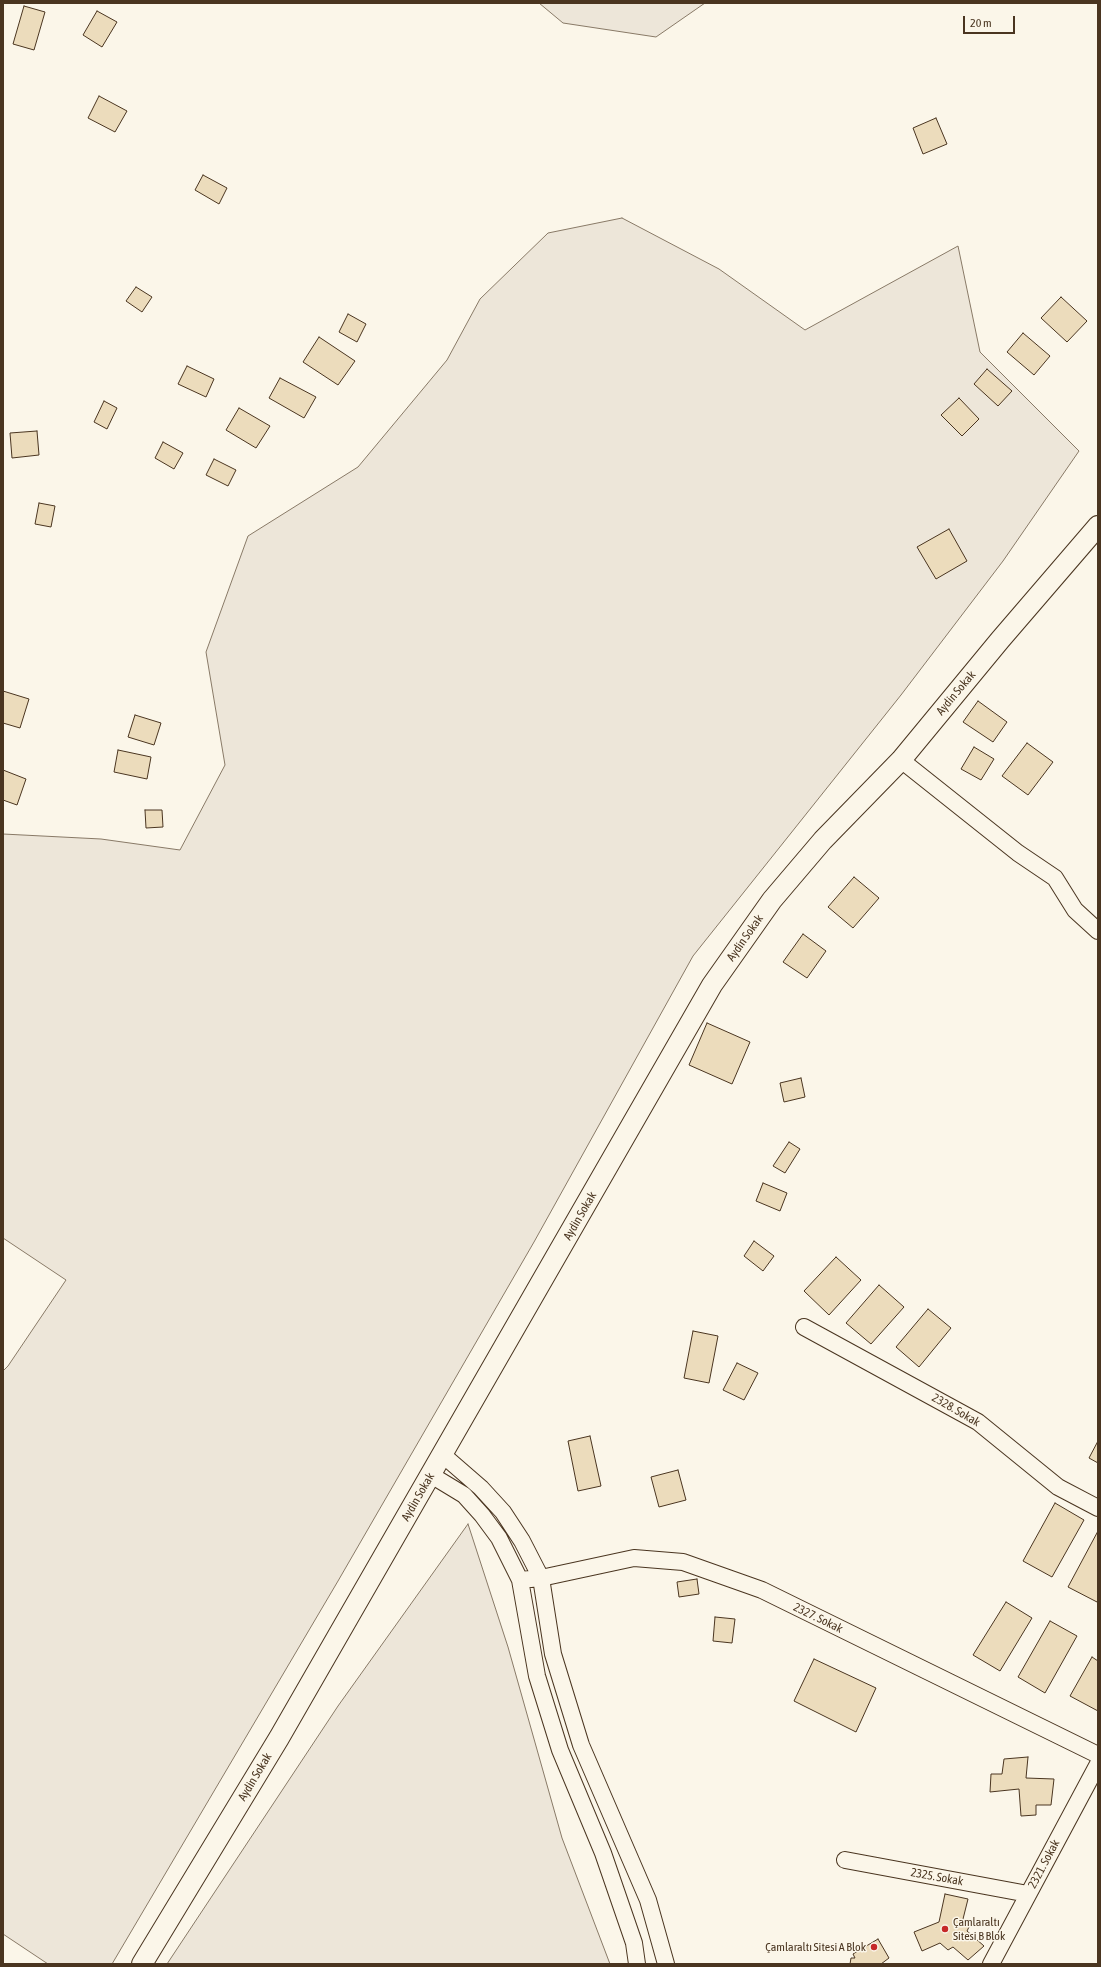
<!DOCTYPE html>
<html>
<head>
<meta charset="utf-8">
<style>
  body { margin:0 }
  #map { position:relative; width:1101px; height:1967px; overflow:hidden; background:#fbf6e9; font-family:"Asap Condensed",sans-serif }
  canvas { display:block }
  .frame { position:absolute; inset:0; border:4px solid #4a3520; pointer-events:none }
  .scale { position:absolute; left:963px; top:16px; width:52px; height:18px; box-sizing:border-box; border:2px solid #4a3520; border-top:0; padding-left:5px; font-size:12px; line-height:14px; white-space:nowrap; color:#4a3520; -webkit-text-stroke:3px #fbf6e9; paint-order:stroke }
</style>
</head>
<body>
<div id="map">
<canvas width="1101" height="1967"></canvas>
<div class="frame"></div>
<div class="scale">20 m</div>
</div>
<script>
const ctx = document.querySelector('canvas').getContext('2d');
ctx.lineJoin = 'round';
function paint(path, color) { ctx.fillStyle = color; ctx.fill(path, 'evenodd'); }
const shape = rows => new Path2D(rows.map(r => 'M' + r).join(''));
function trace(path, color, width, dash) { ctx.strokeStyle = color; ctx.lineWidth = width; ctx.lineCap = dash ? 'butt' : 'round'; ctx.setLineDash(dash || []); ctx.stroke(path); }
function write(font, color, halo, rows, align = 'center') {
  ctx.font = font + ' "Asap Condensed",sans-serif'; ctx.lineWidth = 3; ctx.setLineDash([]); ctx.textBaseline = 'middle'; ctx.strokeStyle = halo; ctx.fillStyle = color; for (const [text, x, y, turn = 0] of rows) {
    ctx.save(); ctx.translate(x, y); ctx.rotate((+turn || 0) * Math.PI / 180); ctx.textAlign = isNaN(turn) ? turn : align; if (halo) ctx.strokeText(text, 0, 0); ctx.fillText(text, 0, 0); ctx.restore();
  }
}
const green = shape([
  [539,3,705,3,656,37,563,23,539,3],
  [622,218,719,269,805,330,958,246,980,352,1079,451,1003,561,901,695,693,956,534,1242,338,1581,112,1964,48,1964,3,1934,3,1371,8,1366,66,1280,3,1238,3,834,101,839,180,850,225,765,206,652,248,536,358,467,447,360,480,299,548,233,622,218],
  [468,1524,508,1647,562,1838,610,1964,167,1964,338,1706,468,1524]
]);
const building = shape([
  [24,6,45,12,34,50,13,44,24,6],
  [97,11,117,22,102,47,83,35,97,11],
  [99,96,127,111,115,132,88,118,99,96],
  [936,118,947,144,923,154,913,128,936,118],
  [203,175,227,188,219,204,195,190,203,175],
  [136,287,152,297,142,312,126,301,136,287],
  [1061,297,1087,321,1067,342,1041,318,1061,297],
  [348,314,366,324,357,342,339,332,348,314],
  [1023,333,1050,356,1034,375,1007,352,1023,333],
  [319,337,355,361,338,385,303,362,319,337],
  [187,366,214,379,206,397,178,384,187,366],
  [987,369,1012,391,998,406,974,384,987,369],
  [280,378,316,397,304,418,269,398,280,378],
  [959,398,979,419,962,436,941,415,959,398],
  [104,401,117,408,107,429,94,422,104,401],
  [239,408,270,426,256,448,226,430,239,408],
  [37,431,39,455,12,458,10,433,37,431],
  [163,442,183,453,174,469,155,458,163,442],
  [214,459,236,470,228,486,206,475,214,459],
  [39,503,55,506,51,527,35,524,39,503],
  [949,529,967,561,936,579,917,547,949,529],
  [3,691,29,699,20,728,3,723,3,691],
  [978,701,1007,722,993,742,963,722,978,701],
  [135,715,161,723,154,745,128,737,135,715],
  [1027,743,1053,762,1028,795,1002,776,1027,743],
  [974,747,994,759,981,780,961,769,974,747],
  [118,750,151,757,147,779,114,772,118,750],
  [3,770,26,779,17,805,3,800,3,770],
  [145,810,162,810,163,827,146,828,145,810],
  [854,877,879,898,853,928,828,907,854,877],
  [803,934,826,951,807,978,783,962,803,934],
  [707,1023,750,1042,732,1084,689,1065,707,1023],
  [801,1078,805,1097,784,1102,780,1083,801,1078],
  [789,1142,800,1149,785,1173,773,1166,789,1142],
  [763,1183,787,1193,780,1211,756,1201,763,1183],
  [754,1241,774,1256,763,1271,744,1256,754,1241],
  [836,1257,861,1280,829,1315,804,1291,836,1257],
  [879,1285,904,1307,871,1344,846,1323,879,1285],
  [928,1309,951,1328,919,1367,896,1347,928,1309],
  [693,1331,718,1336,709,1383,684,1378,693,1331],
  [737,1363,758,1373,744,1400,723,1390,737,1363],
  [590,1436,601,1486,578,1491,568,1441,590,1436],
  [1098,1441,1098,1463,1089,1458,1098,1441],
  [678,1470,686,1500,659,1507,651,1477,678,1470],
  [1055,1503,1084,1520,1052,1577,1023,1561,1055,1503],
  [1098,1531,1098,1600,1097,1602,1068,1587,1098,1531],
  [697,1579,699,1594,679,1597,677,1582,697,1579],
  [1006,1602,1032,1618,1000,1671,973,1655,1006,1602],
  [715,1617,735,1619,732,1643,713,1641,715,1617],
  [1050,1621,1077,1636,1045,1693,1018,1677,1050,1621],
  [1092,1657,1098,1661,1098,1711,1070,1696,1092,1657],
  [814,1659,876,1688,856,1732,794,1701,814,1659],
  [1028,1757,1026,1778,1054,1779,1051,1805,1036,1805,1036,1815,1021,1816,1019,1789,990,1792,991,1774,1002,1774,1004,1759,1028,1757],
  [945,1894,968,1899,963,1919,969,1927,967,1931,984,1946,968,1960,953,1947,948,1950,940,1943,922,1951,914,1932,939,1922,945,1894],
  [878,1939,889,1958,881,1964,850,1964,851,1958,855,1958,853,1954,878,1939]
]);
const minor = shape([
  [901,760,1018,853,1055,878,1075,910,1098,931],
  [804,1327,978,1422,1058,1487,1098,1508],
  [443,1455,481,1488,503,1512,522,1541,541,1578,553,1654,581,1745,648,1900,666,1964],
  [431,1475,464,1495,482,1515,499,1538,520,1580,537,1676,560,1750,603,1853,634,1943,637,1964],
  [520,1580,541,1578,634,1558,683,1562,762,1590,1098,1755],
  [845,1860,1028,1894],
  [991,1964,1098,1764]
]);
const tertiary = shape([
  [142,1964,279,1738,712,985,772,900,823,840,901,760,1000,640,1098,526]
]);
const markers = [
  [945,1929,4,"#c62828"],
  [874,1947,4,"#c62828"]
];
const streetNames = [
  ["Aydin Sokak",956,693,-50],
  ["Aydin Sokak",745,938,-55],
  ["Aydin Sokak",580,1216,-60],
  ["2328. Sokak",956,1410,30],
  ["Aydin Sokak",418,1497,-60],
  ["2327. Sokak",818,1618,26],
  ["Aydin Sokak",255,1777,-59],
  ["2321. Sokak",1044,1864,-62],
  ["2325. Sokak",937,1877,10]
];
const poiNames = [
  ["Çamlaraltı",953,1922],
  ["Sitesi B Blok",953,1936],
  ["Çamlaraltı Sitesi A Blok",866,1947,"right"]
];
paint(green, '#ede6d9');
trace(green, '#887966', 1);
paint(building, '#ecdcbc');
trace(building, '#4a3520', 1);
trace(minor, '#4a3520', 18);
trace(tertiary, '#4a3520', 22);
trace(minor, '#fbf6e9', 16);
trace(tertiary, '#fbf6e9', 20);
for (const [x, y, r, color] of markers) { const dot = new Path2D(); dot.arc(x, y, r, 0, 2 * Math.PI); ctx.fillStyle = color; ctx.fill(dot); trace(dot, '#fbf6e9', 1.5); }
write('12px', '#4a3520', '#fbf6e9', streetNames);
write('12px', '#4a3520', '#fbf6e9', poiNames, 'left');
</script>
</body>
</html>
